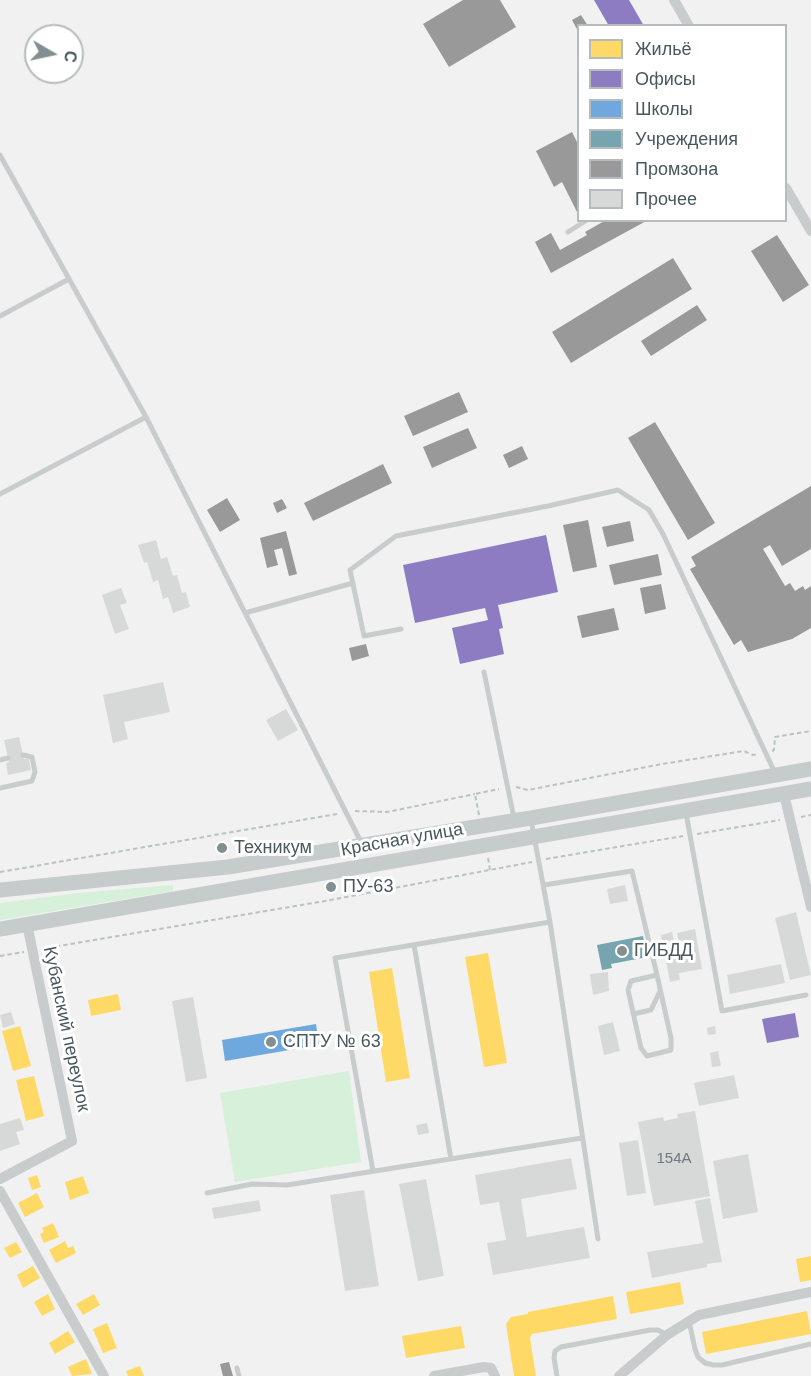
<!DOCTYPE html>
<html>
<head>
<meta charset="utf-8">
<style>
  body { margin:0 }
  #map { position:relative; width:811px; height:1376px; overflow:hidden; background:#f1f1f1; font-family:Arial,sans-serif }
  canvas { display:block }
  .legend { position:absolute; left:577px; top:24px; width:210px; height:198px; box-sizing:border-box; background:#fff; border:2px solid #b6bcbe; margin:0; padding:8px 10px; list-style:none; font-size:18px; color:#48585d }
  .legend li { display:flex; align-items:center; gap:12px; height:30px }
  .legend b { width:30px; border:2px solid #b6bcbe }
  .north { position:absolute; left:24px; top:24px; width:60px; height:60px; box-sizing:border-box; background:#fff; border:2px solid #b6bcbe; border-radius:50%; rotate:99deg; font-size:16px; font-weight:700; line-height:24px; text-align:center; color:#48585d }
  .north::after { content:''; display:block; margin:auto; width:21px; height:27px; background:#838e91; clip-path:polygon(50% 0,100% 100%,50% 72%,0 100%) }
</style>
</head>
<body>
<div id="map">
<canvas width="811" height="1376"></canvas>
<ul class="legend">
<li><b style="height:16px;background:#ffd966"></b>Жильё</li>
<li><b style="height:16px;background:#8e7cc3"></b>Офисы</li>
<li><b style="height:16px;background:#6fa8dc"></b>Школы</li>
<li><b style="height:16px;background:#76a5af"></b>Учреждения</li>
<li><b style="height:16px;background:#999"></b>Промзона</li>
<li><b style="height:16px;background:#d7d9d9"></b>Прочее</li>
</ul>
<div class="north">С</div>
</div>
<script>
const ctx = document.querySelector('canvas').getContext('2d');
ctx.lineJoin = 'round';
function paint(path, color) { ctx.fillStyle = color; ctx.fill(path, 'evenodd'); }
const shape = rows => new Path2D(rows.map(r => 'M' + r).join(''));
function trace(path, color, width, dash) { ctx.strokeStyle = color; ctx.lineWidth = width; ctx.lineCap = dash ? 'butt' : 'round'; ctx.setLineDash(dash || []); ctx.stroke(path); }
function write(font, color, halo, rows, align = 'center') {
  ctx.font = font + ' Arial,sans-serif'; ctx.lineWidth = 6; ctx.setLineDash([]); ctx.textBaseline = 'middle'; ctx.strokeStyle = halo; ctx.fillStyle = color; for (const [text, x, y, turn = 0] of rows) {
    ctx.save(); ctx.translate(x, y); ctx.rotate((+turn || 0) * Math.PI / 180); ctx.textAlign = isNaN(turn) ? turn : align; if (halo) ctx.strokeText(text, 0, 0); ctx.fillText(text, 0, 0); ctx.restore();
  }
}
const green = shape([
  [173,885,173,891,0,920,0,903,78,893],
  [349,1071,361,1162,235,1182,220,1093]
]);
const homes = shape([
  [488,953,507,1063,484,1067,465,957],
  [392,968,410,1078,386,1082,369,972],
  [118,994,121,1010,91,1016,88,1000],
  [20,1026,31,1066,13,1071,2,1031],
  [34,1076,44,1116,26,1121,16,1080],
  [37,1175,41,1187,32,1190,28,1178],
  [83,1176,89,1193,70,1200,65,1182],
  [37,1193,44,1207,25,1217,18,1203],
  [53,1223,59,1237,44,1243,40,1234,44,1232,42,1228],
  [65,1241,68,1248,73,1246,76,1253,56,1263,49,1250],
  [16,1242,22,1252,10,1258,4,1248],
  [811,1256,811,1280,800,1282,796,1259],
  [33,1266,40,1278,23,1288,17,1275],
  [680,1282,684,1304,630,1314,626,1292],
  [48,1294,55,1309,42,1316,34,1302],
  [94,1294,100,1305,83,1315,76,1304],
  [613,1296,617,1319,532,1334,530,1338,536,1376,514,1376,506,1324,511,1317,528,1314,528,1312],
  [807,1311,811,1334,706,1354,702,1332],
  [107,1323,117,1348,103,1353,93,1329],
  [461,1326,465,1348,406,1358,402,1336],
  [68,1331,75,1342,55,1354,49,1343],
  [86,1359,92,1374,72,1376,68,1367],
  [140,1366,144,1376,128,1376,126,1371]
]);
const offices = shape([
  [594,0,629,0,644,26,609,26],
  [546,535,558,592,498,605,503,628,499,629,504,654,460,664,452,628,488,620,485,608,415,623,403,565],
  [795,1013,799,1037,767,1043,762,1019]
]);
const schools = shape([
  [316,1024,319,1045,225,1061,222,1040]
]);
const public = shape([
  [643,936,647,957,611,964,612,968,602,970,597,945]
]);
const industry = shape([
  [463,0,500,0,516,27,449,67,423,24],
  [581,15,588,26,578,26,578,31,572,20],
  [572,132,578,144,578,214,562,182,554,187,536,151],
  [606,220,648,220,551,273,535,242,551,233,560,250,587,235,585,232],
  [777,235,809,285,783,302,751,251],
  [673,258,692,289,571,363,552,332],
  [697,305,707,320,651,356,641,341],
  [459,392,468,412,413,436,404,416],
  [655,422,715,523,688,540,628,438],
  [468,428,477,448,432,468,423,447],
  [522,446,528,459,509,468,503,455],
  [383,464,392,483,313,521,304,503],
  [811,486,811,549,782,566,770,545,763,549,785,586,790,583,795,591,803,586,805,590,811,586,811,628,792,639,748,652,741,640,734,645,690,569,696,566,691,557],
  [227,498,240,520,220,532,207,510],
  [282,499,287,508,277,513,273,503],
  [588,520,597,567,573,572,563,525],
  [630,521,634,541,607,547,602,527],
  [286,531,297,574,289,576,282,548,274,550,278,565,267,568,260,538],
  [658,554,662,575,614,585,609,565],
  [661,584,666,609,645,614,640,588],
  [614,608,619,630,582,638,577,616],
  [366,644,369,656,352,661,349,648],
  [229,1362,233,1376,223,1376,220,1364]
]);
const building = shape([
  [156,540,161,559,167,557,173,576,177,575,182,593,186,592,190,607,173,613,168,597,163,599,158,580,153,582,147,562,144,563,138,545],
  [121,588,127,603,120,605,129,629,115,634,102,595],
  [163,682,170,712,124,722,128,739,113,743,103,695],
  [286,709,298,730,278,741,266,720],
  [19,737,24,759,29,758,31,770,8,775,6,763,9,762,4,740],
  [625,885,628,901,610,904,607,889],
  [796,912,811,975,790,980,775,918],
  [695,929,702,969,679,973,680,980,670,982,661,935,672,932,675,944,679,943,677,933],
  [781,964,785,983,730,994,727,975],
  [608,972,609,991,593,995,590,974],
  [193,997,207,1078,186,1082,172,1001],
  [11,1012,15,1024,3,1028,0,1015],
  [613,1022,620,1051,604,1055,598,1026],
  [715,1026,716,1034,708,1035,707,1028],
  [718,1051,721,1066,712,1067,710,1053],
  [734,1075,739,1098,699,1106,694,1083],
  [695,1111,710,1196,654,1206,638,1122,663,1117,664,1121,678,1118,677,1114],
  [20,1118,24,1130,16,1132,20,1144,0,1151,0,1124],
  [427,1123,429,1133,418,1135,416,1125],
  [638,1140,646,1193,627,1196,619,1143],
  [748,1154,758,1212,723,1219,713,1161],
  [571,1158,577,1189,521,1199,527,1237,584,1227,590,1258,493,1275,487,1243,506,1240,499,1202,480,1205,475,1175],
  [426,1179,444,1276,418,1281,399,1184],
  [364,1190,379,1286,345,1291,330,1195],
  [710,1198,722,1262,707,1264,707,1267,652,1278,647,1252,703,1243,695,1201],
  [259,1200,261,1211,214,1219,212,1208]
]);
const path = shape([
  [772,751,774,750,775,737,811,731],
  [516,787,528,790,662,764,744,751,753,755,758,754],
  [355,811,387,812,475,794],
  [479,815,475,794,499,789],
  [801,817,811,815],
  [697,834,780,820],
  [488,858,490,870],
  [546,859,683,836],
  [0,872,337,814],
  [41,949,325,901,532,862],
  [0,956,24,952]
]);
const lane = shape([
  [0,155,146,417,362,844],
  [568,232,587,220],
  [0,316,69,279],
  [0,494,146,417],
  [245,613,353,583],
  [401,629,364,636,350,570,396,536,548,506,618,490,649,510,663,534,775,773],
  [484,672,514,818],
  [0,760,8,758],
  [0,788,32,781,35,772,32,757,23,755],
  [686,813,722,1011,806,995],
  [531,820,550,922,598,1239],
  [544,885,632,871,657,975,671,1038,671,1050,647,1056,641,1048,628,990,631,981,657,975],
  [414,945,451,1159],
  [633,1014,651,1010,660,991],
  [373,1171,335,958,550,922],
  [207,1193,252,1184,287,1185,582,1138],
  [689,1321,695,1349,698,1357,705,1363,713,1365,722,1365,811,1344],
  [237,1368,239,1376],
  [557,1376,554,1358,555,1351,561,1347,650,1330,658,1330,667,1335]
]);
const street = shape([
  [674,0,689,26],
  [786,188,811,231],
  [784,794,811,907],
  [0,1179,72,1141,27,924],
  [0,1191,104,1376],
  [434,1376,484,1367,491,1368,495,1376],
  [619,1376,667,1335,699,1315,811,1292]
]);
const primary = shape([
  [0,890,228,867,531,818,811,769],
  [0,929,811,789]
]);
const markers = [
  [222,848,6,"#838e91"],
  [331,887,6,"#838e91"],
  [622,951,6,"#838e91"],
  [271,1042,6,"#838e91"]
];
const numberNames = [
  ["154А",674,1159]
];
const streetNames = [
  ["Красная улица",402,840,-10],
  ["Кубанский переулок",66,1029,78]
];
const poiNames = [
  ["Техникум",234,848],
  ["ПУ-63",343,887],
  ["ГИБДД",634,951],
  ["СПТУ № 63",283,1042]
];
paint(green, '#d6f0da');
paint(homes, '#ffd966');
paint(offices, '#8e7cc3');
paint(schools, '#6fa8dc');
paint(public, '#76a5af');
paint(industry, '#999');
paint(building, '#d7d9d9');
trace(path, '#b8c5be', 2, [4.5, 3]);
trace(lane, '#c8cccd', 5);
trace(street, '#c8cccd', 10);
trace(primary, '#c6cbcc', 15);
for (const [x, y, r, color] of markers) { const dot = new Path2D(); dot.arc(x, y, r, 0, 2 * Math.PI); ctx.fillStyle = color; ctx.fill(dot); trace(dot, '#fff', 2); }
write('15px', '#6d7a7d', null, numberNames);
write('18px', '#48585d', '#fff', streetNames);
write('18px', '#48585d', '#fff', poiNames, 'left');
</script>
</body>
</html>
